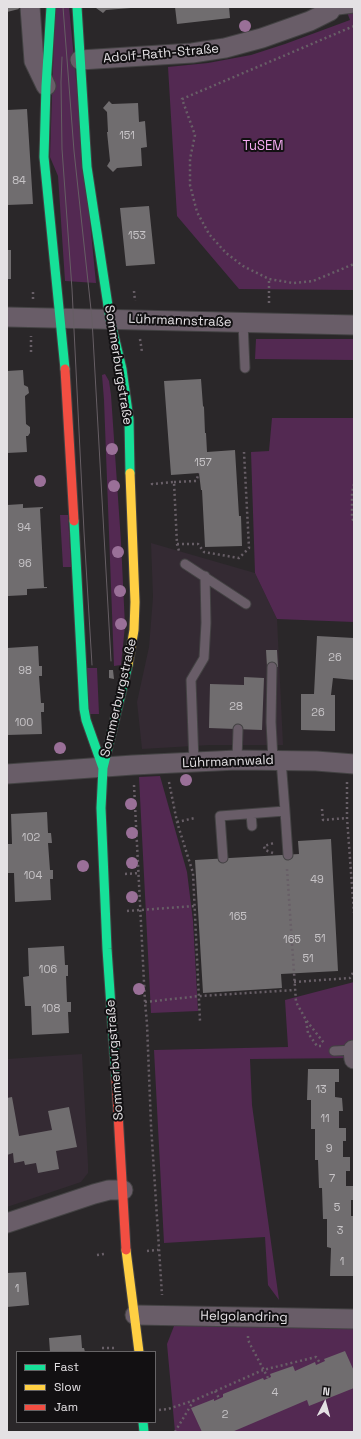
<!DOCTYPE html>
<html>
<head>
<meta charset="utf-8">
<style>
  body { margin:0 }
  #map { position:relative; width:361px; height:1439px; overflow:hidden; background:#2a2729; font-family:"Space Grotesk",sans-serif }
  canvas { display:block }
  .frame { position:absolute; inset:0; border:8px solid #e4e1e4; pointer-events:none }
  .legend { position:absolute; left:16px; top:1351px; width:140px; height:72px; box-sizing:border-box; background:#121012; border:1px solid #666466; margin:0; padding:5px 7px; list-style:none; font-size:12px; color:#e4e1e4 }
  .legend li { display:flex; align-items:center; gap:8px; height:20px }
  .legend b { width:20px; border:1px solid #666466 }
  .north { position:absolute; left:305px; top:1383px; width:40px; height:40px; -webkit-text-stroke:3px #121012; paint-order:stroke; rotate:6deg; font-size:11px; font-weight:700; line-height:16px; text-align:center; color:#e4e1e4 }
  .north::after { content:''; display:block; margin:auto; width:14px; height:18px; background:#e4e1e4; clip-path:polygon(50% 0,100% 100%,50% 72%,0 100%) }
</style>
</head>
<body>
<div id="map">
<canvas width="361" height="1439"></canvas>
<div class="frame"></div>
<ul class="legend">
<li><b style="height:5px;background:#16e098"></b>Fast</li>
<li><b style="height:5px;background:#ffcf43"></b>Slow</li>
<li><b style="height:5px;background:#f24e42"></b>Jam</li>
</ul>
<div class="north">N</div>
</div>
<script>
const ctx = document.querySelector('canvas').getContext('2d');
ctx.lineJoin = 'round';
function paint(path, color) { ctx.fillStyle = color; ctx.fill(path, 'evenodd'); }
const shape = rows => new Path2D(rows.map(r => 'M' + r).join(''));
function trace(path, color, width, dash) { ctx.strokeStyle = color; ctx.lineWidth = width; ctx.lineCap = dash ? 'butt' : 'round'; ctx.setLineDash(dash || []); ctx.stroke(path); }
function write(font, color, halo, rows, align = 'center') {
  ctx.font = font + ' "Space Grotesk",sans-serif'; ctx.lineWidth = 4; ctx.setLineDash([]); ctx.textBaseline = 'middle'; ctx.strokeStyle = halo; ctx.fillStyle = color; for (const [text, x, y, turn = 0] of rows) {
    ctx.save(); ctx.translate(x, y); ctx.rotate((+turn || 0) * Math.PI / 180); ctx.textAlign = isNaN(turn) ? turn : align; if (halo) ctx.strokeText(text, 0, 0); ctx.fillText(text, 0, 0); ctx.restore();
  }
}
const built = shape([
  [151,543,255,573,277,619,283,745,210,745,142,749,137,702,149,647,153,597],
  [82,1054,88,1164,88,1173,81,1182,7,1207,7,1059]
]);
const green = shape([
  [55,7,69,7,96,283,65,281,58,176,50,157],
  [345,7,354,7,354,290,239,289,177,216,168,67,208,63,251,55,285,44,350,20],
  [256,339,354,339,354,360,255,359],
  [105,374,109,381,111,395,121,542,125,626,121,665,114,666,104,400,102,375],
  [272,418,354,418,354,622,277,619,255,573,251,452,269,451],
  [60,515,68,515,71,567,63,567],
  [87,668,97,668,99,714,89,714],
  [160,776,187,872,193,921,198,1011,151,1013,139,777],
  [354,982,354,1058,250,1059,252,1105,279,1300,268,1285,265,1237,164,1243,154,1050,288,1047,285,1000],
  [176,1321,354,1327,354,1432,175,1432,167,1344]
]);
const building = shape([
  [7,7,18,7,19,9,7,12],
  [97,7,131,7,131,8,106,10,103,13,96,8],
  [175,7,229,7,230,18,177,24],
  [109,101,112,104,138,103,139,122,145,121,147,147,141,148,142,166,117,168,113,172,107,166,110,161,107,132,108,132,107,112,103,108],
  [27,109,33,204,7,205,7,110],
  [149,206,155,264,126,266,120,208],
  [7,250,11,250,11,279,7,279],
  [23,370,24,385,28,387,29,393,25,396,26,424,30,427,30,433,28,436,26,436,27,452,7,453,7,371],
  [201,379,203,406,204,407,205,433,206,433,207,452,235,450,239,516,241,516,242,546,205,547,202,490,201,490,199,473,171,475,164,381],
  [23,504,23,508,43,507,43,508,40,509,44,587,47,587,47,588,27,589,27,595,8,596,7,505],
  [317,636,354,638,354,680,333,678,331,695,335,695,335,731,301,730,301,694,314,694],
  [38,646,39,666,42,666,42,676,39,676,41,703,44,703,44,712,41,712,42,734,7,735,7,648],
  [266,650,277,650,278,667,267,667],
  [109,670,113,670,114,679,109,678],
  [244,677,264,678,262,730,209,728,210,684,244,685],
  [47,812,48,833,51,833,52,843,48,843,50,870,53,870,53,879,50,879,51,900,15,902,14,873,8,873,7,858,7,844,12,844,11,814],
  [331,839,338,971,281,974,282,988,203,993,195,860,299,854,298,841],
  [64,946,65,965,68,965,68,976,66,976,67,1002,71,1002,71,1012,68,1012,69,1033,32,1035,31,1006,25,1006,23,977,29,976,28,948],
  [308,1069,339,1069,339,1082,335,1082,335,1097,342,1098,343,1111,339,1111,339,1128,346,1128,346,1141,343,1141,343,1157,350,1157,350,1171,346,1171,346,1186,353,1186,354,1200,351,1200,351,1216,354,1216,354,1276,330,1276,331,1248,327,1247,327,1219,323,1219,322,1188,319,1188,318,1160,315,1160,315,1129,311,1129,311,1100,307,1100],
  [12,1097,19,1136,52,1130,48,1111,69,1107,77,1147,56,1151,59,1169,38,1173,36,1163,25,1165,24,1161,14,1163,13,1153,7,1155,7,1098],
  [26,1272,29,1305,7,1307,7,1273],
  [81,1335,82,1348,84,1348,85,1352,50,1352,49,1338],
  [345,1351,354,1371,354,1388,309,1406,307,1400,232,1432,202,1432,191,1408,214,1399,214,1401,223,1397,223,1394,263,1378,264,1380,271,1377,270,1374,293,1366,295,1371,315,1362,316,1365,325,1361,324,1359]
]);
const path = shape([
  [354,26,182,99,195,135,190,159,190,185,197,212,209,234,226,253,243,266,269,279,293,283,313,281,354,264],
  [134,291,135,301],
  [33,299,33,291],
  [269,303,269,279],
  [140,339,142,352],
  [31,352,31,336],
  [174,482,196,481,199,473],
  [152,483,152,484,174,482,177,544,179,551],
  [354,484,352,493,352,517,354,523],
  [177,544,198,544,204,552,239,558,249,548,244,452],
  [169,782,177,822,193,873,200,1021],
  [347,782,347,818,354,913],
  [134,785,145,1002,147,1024,151,1125,162,1295],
  [322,809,323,820,347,818],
  [177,822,195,818],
  [273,853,265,850,264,846,274,843],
  [287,869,296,1002,306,1020,324,1043],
  [125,874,139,873],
  [127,911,194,906],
  [294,982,350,978,354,971],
  [145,1002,200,996,295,990],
  [306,1021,308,1033,317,1046,322,1046],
  [147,1251,158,1250],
  [97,1255,104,1254],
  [248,1336,248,1340,251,1346,268,1378],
  [102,1348,117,1348],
  [215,1391,219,1398],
  [159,1410,168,1409,195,1400,263,1370,316,1357,320,1363],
  [175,1432,194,1400]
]);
const lane = shape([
  [330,11,354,8],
  [243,323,245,368],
  [185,564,246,604],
  [272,667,271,722,273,760],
  [237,760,238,729],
  [194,763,191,680,204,658,206,623,205,576],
  [285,811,288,855],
  [251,814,252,826],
  [223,858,220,816,285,811,281,760],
  [334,1051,354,1050]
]);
const street = shape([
  [30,7,34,61,46,86],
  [80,60,192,53,225,48,262,38,310,21,330,11,329,7],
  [7,317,354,325],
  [7,774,133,765,237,760,316,761,354,764],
  [353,1050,354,1059],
  [7,1223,94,1194,109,1190,123,1190],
  [135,1315,354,1319]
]);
const fast = shape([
  [51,7,46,86,44,157,65,369],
  [77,7,87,167,110,319,122,369,129,419,130,473],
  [74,521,84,709,86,720,103,768],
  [116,1079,107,949,101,808,103,768,128,665],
  [143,1422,144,1432]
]);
const slow = shape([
  [128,665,134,630,135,602,130,473],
  [126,1250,139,1352]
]);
const jam = shape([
  [65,369,74,521],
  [116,1079,126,1250]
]);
const tram = shape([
  [63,7,74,151,92,319,111,661],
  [62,57,61,82,62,149,72,289,84,532,92,665]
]);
const trees = [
  [245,26],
  [112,449],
  [40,481],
  [114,486],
  [118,552],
  [120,591],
  [121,624],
  [60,748],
  [186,780],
  [131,804],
  [132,833],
  [132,863],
  [83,866],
  [132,897],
  [139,989]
];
const numberNames = [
  ["151",127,136],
  ["84",19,181],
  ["153",137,236],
  ["157",203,463],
  ["94",24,528],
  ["96",25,564],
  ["26",335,658],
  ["98",25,671],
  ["28",236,707],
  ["26",318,713],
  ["100",24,723],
  ["102",31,838],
  ["104",33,876],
  ["49",317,880],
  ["165",238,917],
  ["51",320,939],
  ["165",292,940],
  ["51",308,959],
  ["106",48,970],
  ["108",51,1009],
  ["13",321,1090],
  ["11",325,1119],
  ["9",329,1149],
  ["7",332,1179],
  ["5",337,1208],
  ["3",340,1231],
  ["1",342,1262],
  ["1",17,1289],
  ["4",275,1393],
  ["2",225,1415]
];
const streetNames = [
  ["Adolf-Rath-Straße",161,54,-5],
  ["Lührmannstraße",180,321,2],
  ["Sommerburgstraße",118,365,81],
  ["Sommerburgstraße",119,698,-77],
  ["Lührmannwald",228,762,-2],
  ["Sommerburgstraße",115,1060,-94],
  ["Helgolandring",244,1317,1]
];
const parkNames = [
  ["TuSEM",263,146]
];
paint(built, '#342a33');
paint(green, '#532952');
paint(building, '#706d6f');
trace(lane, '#434243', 11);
trace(street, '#434243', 21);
trace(fast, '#434243', 11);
trace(slow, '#434243', 11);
trace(jam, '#434243', 11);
trace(path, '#685f67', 2.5, [2, 3]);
trace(lane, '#695d68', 9);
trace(street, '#695d68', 19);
trace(fast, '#16e098', 9);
trace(slow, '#ffcf43', 9);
trace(jam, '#f24e42', 9);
trace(tram, '#665e64', 1);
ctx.fillStyle = '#9a7098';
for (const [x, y] of trees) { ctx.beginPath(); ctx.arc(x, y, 6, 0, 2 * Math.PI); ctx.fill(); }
write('11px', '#c7c4c7', null, numberNames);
write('13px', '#e4e1e4', '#121012', streetNames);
write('13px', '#f6acf3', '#121012', parkNames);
</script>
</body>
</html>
